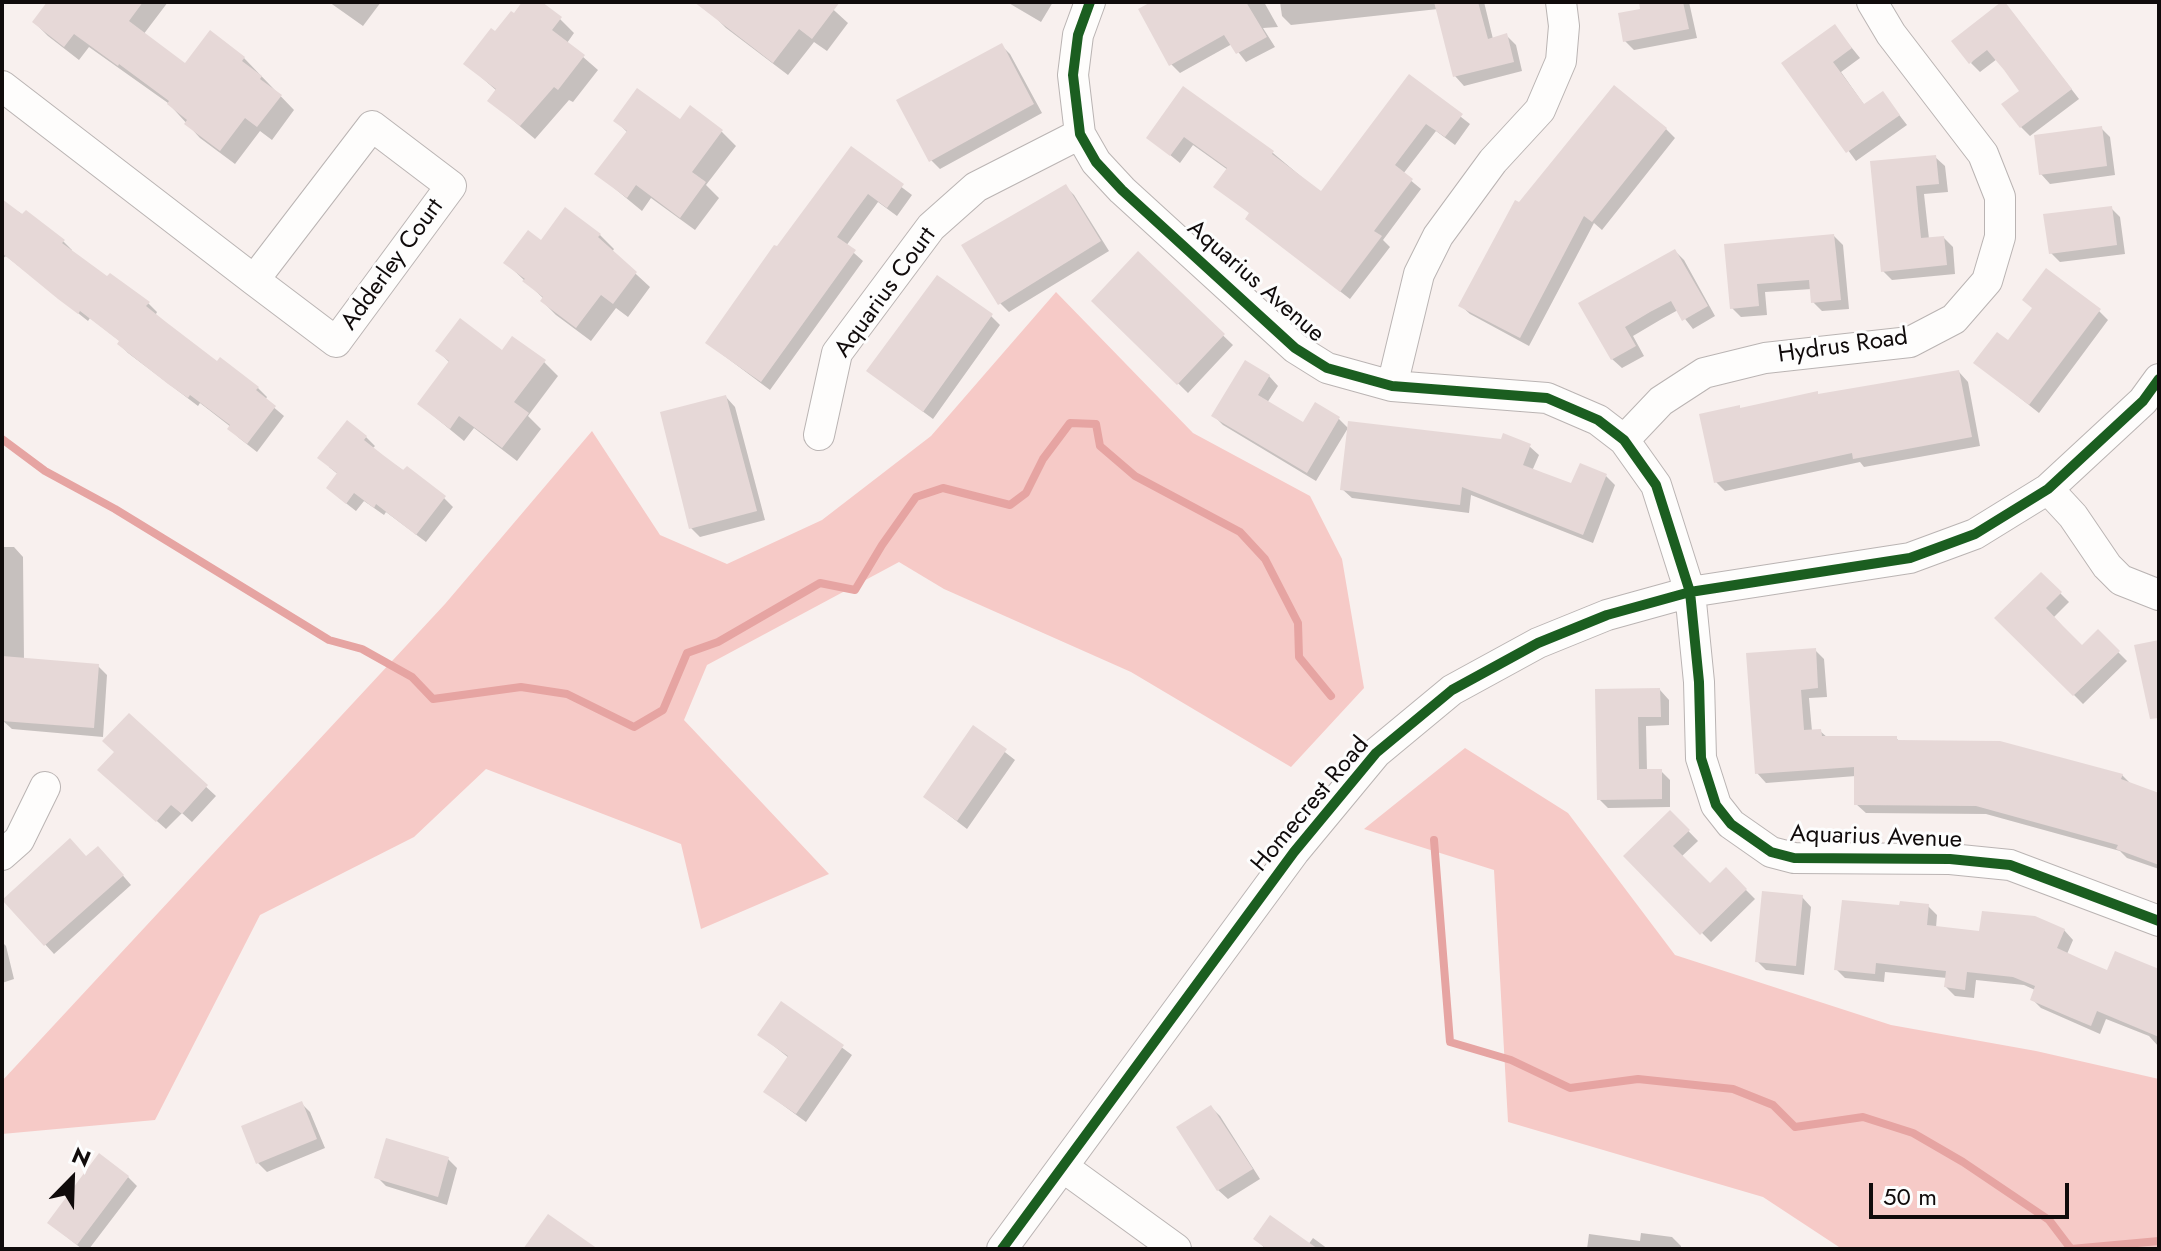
<!DOCTYPE html>
<html>
<head>
<meta charset="utf-8">
<style>
  body { margin:0 }
  #map { position:relative; width:2161px; height:1251px; overflow:hidden; background:#f8f0ee; font-family:Jost,sans-serif }
  canvas { display:block }
  .frame { position:absolute; inset:0; border:4px solid #100b0b; pointer-events:none }
  .north { position:absolute; left:32px; top:1139px; width:80px; height:80px; -webkit-text-stroke:6px #fdfdfd; paint-order:stroke; rotate:23deg; font-size:22px; font-weight:700; line-height:32px; text-align:center; color:#100b0b }
  .north::after { content:''; display:block; margin:auto; width:28px; height:36px; background:#100b0b; clip-path:polygon(50% 0,100% 100%,50% 72%,0 100%) }
  .scale { position:absolute; left:1869px; top:1183px; width:200px; height:36px; box-sizing:border-box; border:4px solid #100b0b; border-top:0; padding-left:10px; font-size:24px; line-height:28px; white-space:nowrap; color:#100b0b; -webkit-text-stroke:6px #fdfdfd; paint-order:stroke }
</style>
</head>
<body>
<div id="map">
<canvas width="2161" height="1251"></canvas>
<div class="frame"></div>
<div class="north">N</div>
<div class="scale">50 m</div>
</div>
<script>
const ctx = document.querySelector('canvas').getContext('2d');
ctx.lineJoin = 'round';
function paint(path, color) { ctx.fillStyle = color; ctx.fill(path, 'evenodd'); }
const shape = rows => new Path2D(rows.map(r => 'M' + r).join(''));
function trace(path, color, width, dash) { ctx.strokeStyle = color; ctx.lineWidth = width; ctx.lineCap = dash ? 'butt' : 'round'; ctx.setLineDash(dash || []); ctx.stroke(path); }
function write(font, color, halo, rows, align = 'center') {
  ctx.font = font + ' Jost,sans-serif'; ctx.lineWidth = 6; ctx.setLineDash([]); ctx.textBaseline = 'middle'; ctx.strokeStyle = halo; ctx.fillStyle = color; for (const [text, x, y, turn = 0] of rows) {
    ctx.save(); ctx.translate(x, y); ctx.rotate((+turn || 0) * Math.PI / 180); ctx.textAlign = isNaN(turn) ? turn : align; if (halo) ctx.strokeText(text, 0, 0); ctx.fillText(text, 0, 0); ctx.restore();
  }
}
const forest = shape([
  [1056,292,1193,433,1310,496,1342,559,1364,688,1291,767,1131,672,944,589,899,562,707,665,684,720,829,874,701,929,681,844,486,769,414,837,260,915,155,1120,2,1134,2,1081,445,604,592,431,660,535,727,564,822,520,931,436],
  [1465,748,1568,813,1675,955,1891,1025,2036,1051,2159,1079,2159,1249,1842,1249,1763,1197,1508,1122,1494,870,1364,829]
]);
const shadow = shape([
  [49,2,168,2,143,35,186,65,244,58,294,110,272,140,260,131,235,164,200,138,168,103,89,47,79,60,48,36,34,22],
  [329,2,381,2,363,26],
  [524,2,538,2,560,19,574,33,567,43,598,70,573,102,569,100,535,139,490,101,497,91,466,64,514,16],
  [721,2,825,2,848,23,827,51,814,42,788,75,726,28,712,14],
  [1007,2,1053,2,1041,22],
  [1155,2,1264,2,1278,27,1263,28,1275,47,1246,62,1232,44,1180,73,1171,64],
  [1280,2,1484,2,1493,39,1507,36,1516,45,1522,71,1464,86,1455,76,1438,9,1291,25,1282,16],
  [1641,2,1689,2,1697,38,1634,50,1625,41,1643,10],
  [1789,2,1828,2,1828,4],
  [2012,12,2079,99,2030,136,2021,127,2022,91,1997,59,1980,72,1971,63],
  [1835,27,1860,58,1841,72,1865,106,1883,94,1907,125,1856,161,1784,63],
  [1001,45,1010,54,1042,113,940,169,931,160],
  [1410,77,1470,124,1455,145,1436,131,1403,174,1421,189,1383,240,1390,247,1350,299,1257,227,1251,214,1216,187,1228,170,1193,145,1180,163,1149,138,1184,89,1273,153,1322,194],
  [615,120,680,122,722,132,736,146,706,185,719,198,695,230,651,198,642,211,597,174,628,133],
  [2101,128,2110,137,2115,175,2050,184,2041,174],
  [1666,129,1675,138,1602,230,1594,223,1529,346,1470,314,1460,305,1520,204],
  [851,149,912,195,897,216,878,202,846,246,863,261,770,390,707,343],
  [1935,157,1945,166,1948,192,1924,194,1929,239,1944,238,1953,247,1955,274,1892,280,1883,271,1873,163],
  [1065,186,1074,195,1109,251,1009,312,1000,303],
  [2,201,63,241,72,250,71,252,108,279,148,303,157,312,155,316,217,363,258,388,267,397,265,400,284,416,257,452,239,438,230,429,231,427,200,403,198,406,128,353,119,344,121,342,90,318,88,321,6,256,2,259],
  [2111,208,2120,217,2125,254,2060,262,2051,253],
  [600,235,614,249,612,252,650,287,628,317,616,308,591,341,556,315,542,301,544,299,506,263,541,242],
  [1834,236,1843,245,1849,309,1822,311,1813,302,1812,289,1765,292,1767,315,1741,317,1732,308,1726,246],
  [1675,251,1684,260,1715,316,1693,329,1678,310,1660,320,1633,336,1644,356,1622,368,1612,359,1581,304],
  [1138,254,1233,345,1188,393,1094,301],
  [2099,311,2108,320,2039,413,1976,363,2008,343],
  [991,316,1000,325,933,419,868,371],
  [438,351,502,352,544,362,558,376,528,416,541,429,517,461,474,428,464,441,419,404,450,363],
  [1959,372,1968,382,1980,446,1864,467,1860,462,1725,491,1716,482,1742,410,1817,393,1820,396],
  [1269,376,1278,386,1267,403,1304,424,1316,405,1339,419,1348,428,1316,481,1223,425,1214,416],
  [726,397,735,407,765,520,700,537,691,528],
  [366,437,375,446,372,449,444,498,453,507,426,542,386,512,384,515,364,501,356,511,338,497,339,475,329,467],
  [1529,446,1539,455,1532,471,1572,486,1606,476,1615,485,1593,543,1471,495,1469,513,1352,498,1342,489],
  [2,547,14,547,23,557,24,660,98,666,107,675,103,737,12,729,2,720],
  [2041,574,2069,602,2053,618,2082,648,2098,632,2127,661,2083,704,1997,618],
  [1815,650,1824,659,1827,697,1809,698,1812,731,1820,731,1828,738,1896,738,1900,742,2122,775,2131,784,2159,794,2159,869,2127,858,2120,851,1986,814,1866,813,1856,804,1856,776,1766,783,1757,773],
  [1660,690,1669,700,1669,725,1646,726,1647,771,1661,771,1670,780,1670,807,1608,808,1599,799,1597,691],
  [129,716,216,796,192,822,182,813,166,829,109,779],
  [974,728,1015,760,967,829,925,797],
  [1670,812,1698,841,1681,857,1710,886,1726,870,1755,899,1711,942,1626,856],
  [107,857,131,885,54,954,20,917,87,858],
  [1802,897,1811,907,1804,975,1766,970,1757,961],
  [1928,906,1937,915,1936,928,1981,933,2064,930,2073,940,2067,954,2108,972,2159,971,2159,1047,2149,1036,2106,1019,2100,1034,2041,1008,2032,999,2035,990,2024,985,1976,980,1974,998,1955,996,1946,987,1947,978,1885,972,1884,982,1845,978,1836,969,1901,908],
  [2,942,6,946,14,979,2,983],
  [782,1003,852,1055,806,1122,765,1092,789,1058,760,1035],
  [301,1103,310,1112,325,1148,267,1172,258,1163],
  [1211,1107,1220,1116,1260,1179,1228,1199,1218,1190],
  [448,1159,457,1168,447,1205,386,1186,377,1177],
  [128,1177,137,1186,89,1249,82,1249,49,1223],
  [1641,1233,1672,1237,1681,1246,1681,1249,1587,1249,1589,1234,1640,1241],
  [1313,1238,1328,1249,1266,1249,1255,1239,1308,1245]
]);
const stream = shape([
  [2,439,45,471,115,509,329,640,362,649,412,677,433,699,521,687,567,694,634,727,663,710,687,653,718,642,820,583,855,590,882,545,916,497,943,488,1010,505,1026,493,1043,459,1070,423,1096,424,1100,446,1135,476,1240,532,1265,559,1298,623,1299,657,1331,696],
  [1434,840,1450,1042,1511,1060,1570,1088,1638,1079,1733,1089,1773,1105,1795,1127,1863,1117,1913,1133,1963,1162,2049,1220,2071,1249,2159,1241]
]);
const building = shape([
  [47,2,143,2,129,21,185,63,210,30,245,57,242,61,262,76,260,79,282,95,257,127,245,118,220,151,184,124,187,120,167,104,169,101,119,64,118,66,74,34,64,47,32,22],
  [522,2,542,2,562,17,552,30,585,55,558,90,554,87,520,126,487,101,496,89,463,64,491,28,495,31,511,11,514,13],
  [694,2,840,2,812,39,799,29,773,63],
  [1151,2,1246,2,1267,37,1236,54,1224,35,1169,66,1138,9],
  [1434,2,1478,2,1488,39,1507,33,1514,62,1453,77],
  [1639,2,1683,2,1689,29,1623,42,1618,13,1640,9],
  [2001,2,2005,2,2072,89,2020,128,2001,104,2019,91,2004,70,1987,50,1969,64,1951,41],
  [1835,24,1852,48,1833,62,1864,104,1883,91,1900,115,1846,153,1781,63],
  [1002,43,1034,104,929,162,896,100],
  [1409,74,1463,114,1445,137,1426,124,1395,165,1413,179,1374,231,1382,236,1340,292,1245,219,1249,213,1213,187,1227,168,1184,137,1170,156,1146,138,1183,86,1274,151,1272,154,1321,191],
  [1614,85,1667,128,1592,222,1584,216,1520,338,1458,306,1515,200,1519,202],
  [637,88,680,119,690,105,723,130,692,172,706,182,680,218,636,185,627,198,594,174,627,131,613,121],
  [2102,126,2107,166,2039,175,2034,135],
  [851,146,904,184,887,208,868,194,854,213,837,237,856,250,761,382,705,343,774,245,777,246],
  [1936,155,1939,184,1916,186,1918,209,1921,238,1944,236,1947,265,1881,272,1870,161],
  [1066,184,1101,241,998,305,961,245],
  [2,199,22,214,26,210,65,240,62,243,107,276,110,273,150,302,146,306,166,322,217,361,220,357,259,387,256,390,276,406,247,444,227,429,230,425,190,395,188,398,168,384,117,344,119,341,80,311,78,314,58,299,2,253],
  [2112,206,2117,245,2049,254,2043,214],
  [565,207,601,234,598,237,637,272,613,304,601,295,576,328,540,301,543,297,522,281,525,279,503,263,528,230,541,240],
  [1834,234,1841,300,1811,303,1809,280,1757,284,1759,306,1730,309,1724,244],
  [1675,249,1708,306,1682,321,1671,301,1650,312,1625,327,1636,346,1611,360,1578,303],
  [1138,251,1225,334,1177,385,1091,301],
  [2046,268,2101,309,2029,405,1973,363,1997,332,2008,340,2032,308,2022,300],
  [937,275,993,314,923,412,866,371],
  [460,318,502,350,512,336,546,360,514,402,529,413,502,448,459,416,450,429,417,404,449,361,435,351],
  [1245,360,1270,375,1258,395,1303,422,1315,402,1340,417,1307,473,1211,416],
  [1959,370,1972,437,1853,459,1852,453,1714,483,1699,414,1740,405,1740,408,1818,391,1818,394],
  [726,395,757,511,689,529,660,412],
  [347,420,367,436,364,440,383,455,403,470,407,466,446,496,416,535,376,504,374,508,354,493,346,504,326,488,337,473,317,458],
  [1348,421,1501,439,1503,433,1531,444,1523,465,1544,473,1571,483,1580,463,1607,474,1583,535,1462,487,1460,505,1340,490],
  [2041,572,2062,592,2046,608,2063,626,2082,645,2098,629,2120,651,2073,696,1994,618],
  [2159,640,2159,718,2150,719,2134,645],
  [1816,648,1818,688,1801,690,1804,730,1821,729,1822,736,1897,736,1897,740,2000,741,2123,774,2121,779,2159,793,2159,865,2116,849,2118,845,1976,806,1854,805,1854,767,1755,774,1746,653],
  [2,656,99,664,94,728,2,721],
  [1660,688,1661,717,1638,717,1639,769,1662,769,1662,799,1597,800,1595,689],
  [129,713,208,785,182,814,171,805,156,822,97,770,114,752,102,741],
  [973,725,1007,749,957,821,923,797],
  [1670,810,1690,830,1673,846,1710,883,1726,867,1747,889,1700,935,1623,856],
  [70,838,86,856,98,846,124,875,44,946,2,900],
  [1762,891,1803,895,1796,966,1755,962],
  [1842,900,1899,905,1900,901,1929,904,1927,925,1979,931,1982,911,2035,916,2065,929,2057,948,2081,959,2107,970,2115,951,2159,969,2159,1037,2097,1011,2091,1026,2067,1016,2030,1000,2035,986,2013,977,1967,972,1965,990,1944,987,1946,971,1876,963,1875,974,1834,970],
  [781,1001,844,1045,796,1114,763,1092,788,1056,757,1035],
  [302,1101,317,1139,256,1164,241,1126],
  [1211,1105,1253,1169,1217,1191,1176,1127],
  [386,1138,449,1157,438,1197,374,1178],
  [99,1153,129,1176,77,1245,47,1223],
  [548,1214,598,1249,523,1249],
  [1270,1215,1318,1249,1267,1249,1253,1239]
]);
const minor = shape([
  [1090,2,1078,35,1073,75,1080,134,1096,162,1122,190,1295,348,1327,368,1392,386,1547,398,1598,420,1624,440,1656,485,1690,592,1699,682,1701,758,1716,805,1731,824,1771,852,1794,858,1950,859,2010,865,2159,921],
  [2,86,254,280,336,342,451,186,372,126,254,280],
  [1392,386,1419,274,1438,236,1493,161,1540,110,1561,61,1564,26,1561,2],
  [819,435,837,353,931,227,976,187,1080,134],
  [1624,440,1661,401,1704,373,1765,358,1910,342,1954,319,1987,281,2000,237,2000,197,1983,154,1891,34,1872,2],
  [2048,489,2073,516,2107,566,2121,580,2159,595],
  [2,855,19,840,45,787],
  [1063,1167,1176,1249],
  [1002,1249,1294,852,1376,753,1452,690,1538,643,1607,615,1690,592,1910,558,1975,534,2048,489,2143,401,2159,379]
]);
const cycleway = shape([
  [1090,2,1078,35,1073,75,1080,134,1096,162,1122,190,1295,348,1327,368,1392,386,1547,398,1598,420,1624,440,1656,485,1690,592,1699,682,1701,758,1716,805,1731,824,1771,852,1794,858,1950,859,2010,865,2159,921],
  [1002,1249,1294,852,1376,753,1452,690,1538,643,1607,615,1690,592,1910,558,1975,534,2048,489,2143,401,2159,379]
]);
const streetNames = [
  ["Adderley Court",393,265,-54],
  ["Aquarius Avenue",1255,282,41],
  ["Aquarius Court",886,293,-54],
  ["Hydrus Road",1843,347,-8],
  ["Homecrest Road",1311,805,-50],
  ["Aquarius Avenue",1876,838,2]
];
paint(forest, '#f6cac7');
paint(shadow, '#0003');
trace(stream, '#e6a4a2', 8);
paint(building, '#e6d8d7');
trace(minor, '#bab4b3', 32);
trace(minor, '#fefdfc', 30);
trace(cycleway, '#1b5e20', 10);
write('24px', '#100b0b', '#fdfdfd', streetNames);
</script>
</body>
</html>
